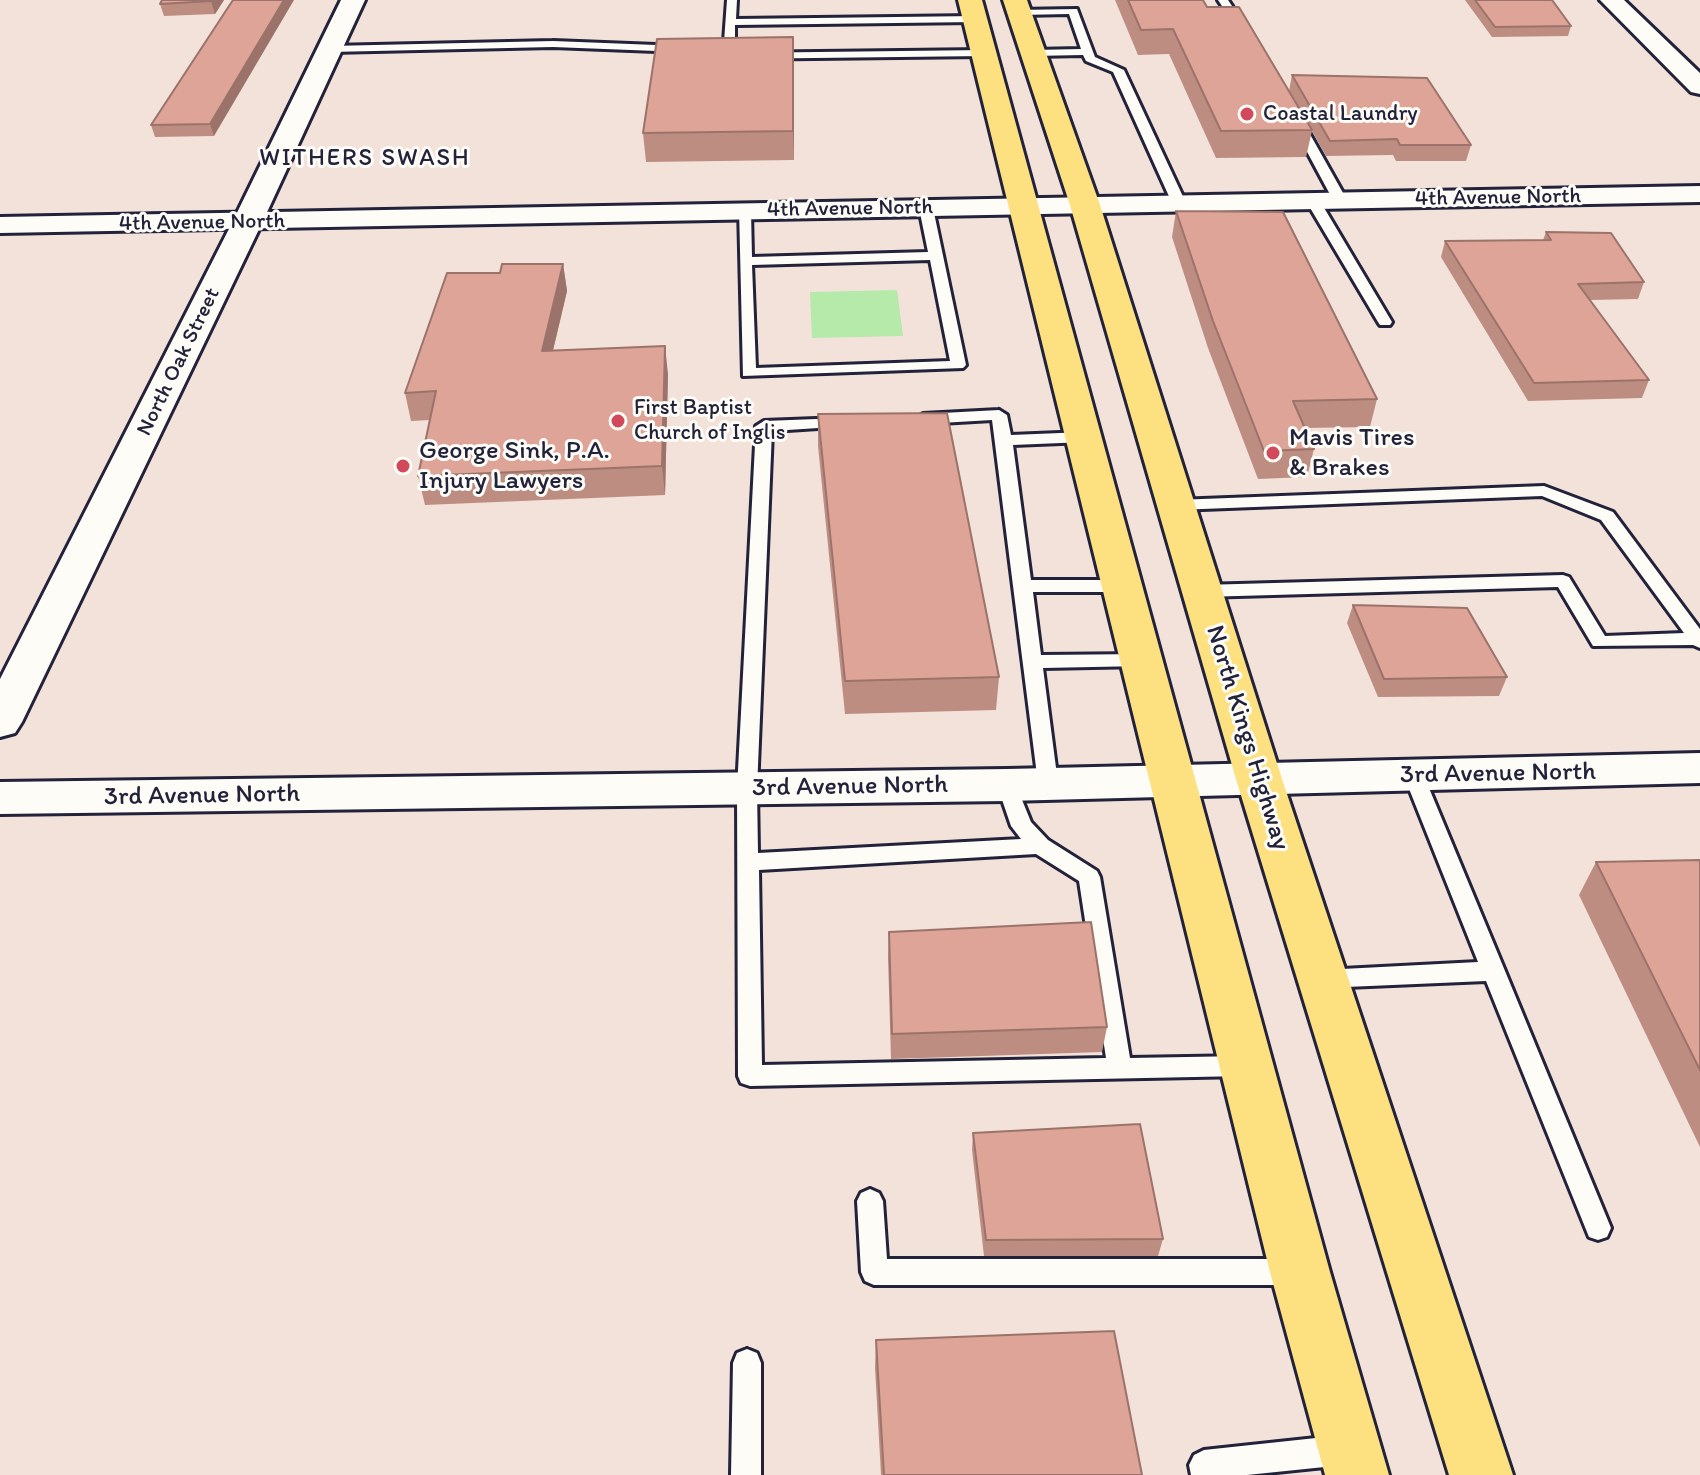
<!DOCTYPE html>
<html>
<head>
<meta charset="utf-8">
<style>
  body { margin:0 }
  canvas { display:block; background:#f3e2da }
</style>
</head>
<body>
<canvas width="1700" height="1475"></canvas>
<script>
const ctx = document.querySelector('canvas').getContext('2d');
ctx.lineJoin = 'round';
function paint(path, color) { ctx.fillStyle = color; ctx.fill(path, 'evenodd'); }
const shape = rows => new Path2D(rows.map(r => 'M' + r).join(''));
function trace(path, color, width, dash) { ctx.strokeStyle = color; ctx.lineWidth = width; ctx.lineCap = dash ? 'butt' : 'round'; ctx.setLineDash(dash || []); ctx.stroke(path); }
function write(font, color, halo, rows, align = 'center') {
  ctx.font = font + ' Itim,sans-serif'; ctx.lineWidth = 6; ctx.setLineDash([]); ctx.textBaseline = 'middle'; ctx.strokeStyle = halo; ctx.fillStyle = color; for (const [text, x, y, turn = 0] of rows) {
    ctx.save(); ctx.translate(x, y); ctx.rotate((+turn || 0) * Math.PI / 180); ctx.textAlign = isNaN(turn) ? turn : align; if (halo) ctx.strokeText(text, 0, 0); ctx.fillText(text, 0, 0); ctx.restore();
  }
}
const green = shape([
  [897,290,903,336,812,338,810,292]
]);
const lane = shape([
  [727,0,737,0,736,19,976,16,981,19,976,22,735,25,735,53,985,50,991,53,985,56,729,59,723,56,727,0],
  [1218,0,1228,0,1248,30,1247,32,1239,32,1218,0],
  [1077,9,1095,57,1124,70,1186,203,1184,206,1172,203,1113,72,1086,61,1083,55,1033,56,1027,53,1033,50,1081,49,1069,14,1020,15,1015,12,1016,10,1077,9],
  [553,41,682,46,688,49,682,52,553,47,330,52,324,49,330,46,553,41],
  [1296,116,1302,120,1347,200,1345,203,1333,200,1290,120,1296,116],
  [1308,198,1320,201,1392,322,1390,325,1380,325,1378,322,1306,201,1308,198],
  [926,204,933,208,966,365,963,368,743,376,739,208,751,211,752,257,928,252,919,208,926,204],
  [930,260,950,361,756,368,752,265,930,260],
  [999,410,1007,415,1011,435,1085,432,1093,437,1085,442,1013,445,1031,580,1124,580,1133,586,1124,592,1033,592,1041,655,1143,654,1153,660,1143,666,1043,668,1058,783,1055,788,1048,790,1041,788,1038,783,992,420,923,424,915,419,923,414,999,410],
  [843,418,851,423,849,426,772,431,757,789,758,853,1021,839,1011,826,997,785,1000,780,1014,780,1031,822,1048,840,1097,871,1100,877,1130,1058,1244,1056,1253,1059,1256,1066,1253,1073,1244,1076,750,1086,741,1083,738,1076,737,789,756,426,764,421,843,418],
  [1036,854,1079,881,1106,1058,762,1065,759,870,1036,854],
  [1544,486,1613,512,1700,629,1700,648,1693,645,1593,646,1558,587,1202,597,1193,591,1202,585,1563,575,1569,577,1605,636,1684,633,1601,520,1542,496,1176,510,1167,505,1176,500,1544,486],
  [1414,769,1421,771,1424,776,1505,971,1611,1228,1607,1237,1598,1240,1589,1237,1486,981,1323,988,1315,986,1311,979,1315,972,1323,970,1478,962,1404,776,1407,771,1414,769],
  [870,1189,879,1193,883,1201,887,1259,1296,1259,1305,1263,1309,1272,1305,1281,1296,1285,874,1285,865,1281,861,1272,857,1201,861,1193,870,1189],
  [747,1349,757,1353,761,1363,761,1475,731,1475,733,1363,737,1353,747,1349],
  [1344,1435,1354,1440,1359,1450,1354,1460,1344,1465,1247,1475,1191,1475,1189,1465,1194,1455,1204,1450,1344,1435]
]);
const street = shape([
  [1600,0,1624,0,1700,73,1700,94,1691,92,1600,0],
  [1700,186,1700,202,0,233,0,217,1700,186],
  [1700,753,1700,783,1007,801,0,814,0,782,1007,769,1700,753]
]);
const secondary = shape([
  [341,0,365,0,262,223,22,722,15,733,0,737,0,679,232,223,341,0]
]);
const primary = shape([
  [958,0,982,0,1330,1272,1389,1475,1325,1475,1270,1272,958,0],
  [1003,0,1027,0,1100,205,1282,779,1513,1475,1449,1475,1236,779,1070,205,1003,0]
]);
const wall = shape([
  [224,0,215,14,164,16,160,4],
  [233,0,214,136,155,137,151,125],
  [1115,0,1203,0,1207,7,1289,91,1292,75,1471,145,1466,161,1396,161,1393,155,1326,156,1312,131,1306,157,1216,158,1169,54,1138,55],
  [1465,0,1552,0,1571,26,1568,36,1492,37],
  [794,64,794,160,646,162,643,133],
  [1176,211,1377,399,1370,427,1305,428,1314,449,1307,477,1258,479,1208,348,1172,237],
  [1546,232,1644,282,1638,299,1590,300,1649,380,1642,398,1528,401,1441,257,1445,241,1543,240],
  [563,264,567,291,553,351,668,374,665,495,425,505,418,476,430,420,411,421,405,393,500,273],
  [818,414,999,677,996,710,845,714,818,446],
  [1353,605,1507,677,1499,696,1378,697,1347,623],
  [1700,860,1700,1147,1579,895,1596,862],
  [889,932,1107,1027,1102,1052,891,1059,888,958],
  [973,1133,1163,1239,1158,1256,984,1256,972,1150],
  [876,1340,1142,1475,881,1475,875,1368]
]);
const shadedWall = shape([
  [212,0,224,0,215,14,211,1],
  [284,0,294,0,214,136,210,124],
  [793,37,794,64,794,160,793,131],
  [563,264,567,291,546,379,542,351],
  [665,346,668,374,665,495,662,466]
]);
const building = shape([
  [162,0,212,0,211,1,160,4,162,0],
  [233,0,284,0,210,124,151,125,233,0],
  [1128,0,1203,0,1207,7,1239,7,1312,130,1221,131,1173,29,1141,30,1128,0],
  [1475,0,1552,0,1571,26,1495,27,1475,0],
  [793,37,793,131,643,133,657,39,793,37],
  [1292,75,1427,78,1471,145,1400,145,1397,139,1330,141,1292,75],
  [1176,211,1283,212,1377,399,1293,401,1314,449,1264,451,1213,321,1176,211],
  [1546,232,1611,233,1644,282,1578,284,1649,380,1534,383,1445,241,1551,240,1546,232],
  [502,264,563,264,542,351,665,346,662,466,418,476,436,391,405,393,447,273,500,273,502,264],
  [947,413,999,677,845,681,818,414,947,413],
  [1353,605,1467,608,1507,677,1384,679,1353,605],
  [1700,860,1700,1070,1596,862,1700,860],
  [1091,922,1107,1027,892,1034,889,932,1091,922],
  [1140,1124,1163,1239,986,1240,973,1133,1140,1124],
  [1114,1331,1142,1475,884,1475,876,1340,1114,1331]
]);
const markers = [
  [1247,114,8,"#d1495b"],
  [618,421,8,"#d1495b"],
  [1273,453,8,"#d1495b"],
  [403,466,8,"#d1495b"]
];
const farPoinames = [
  ["Coastal Laundry",1263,114],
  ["First Baptist",634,408],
  ["Church of Inglis",634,433]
];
const farStreetnames = [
  ["4th Avenue North",1498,198,-1],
  ["4th Avenue North",850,209,-1],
  ["4th Avenue North",202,223,-1],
  ["North Oak Street",179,362,-64]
];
const farNeighbourhoodnames = [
  ["WITHERS SWASH",365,159]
];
const poiNames = [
  ["Mavis Tires",1289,438],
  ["& Brakes",1289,468],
  ["George Sink, P.A.",419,451],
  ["Injury Lawyers",419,481]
];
const streetNames = [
  ["North Kings Highway",1247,738,73],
  ["3rd Avenue North",1498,774,-1],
  ["3rd Avenue North",850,787,-1],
  ["3rd Avenue North",202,796,-1]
];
paint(green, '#b5eaab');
trace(lane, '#22223b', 6);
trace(street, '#22223b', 6);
trace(secondary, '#22223b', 6);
trace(primary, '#22223b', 6);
paint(lane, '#fdfcf7');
paint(street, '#fdfcf7');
paint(secondary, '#fdfcf7');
paint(primary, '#fde080');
paint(wall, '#be8d82');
paint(shadedWall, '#9b736a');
paint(building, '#dda497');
trace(building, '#9b736a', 2);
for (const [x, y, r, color] of markers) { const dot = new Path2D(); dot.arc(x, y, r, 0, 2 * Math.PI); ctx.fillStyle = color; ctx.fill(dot); trace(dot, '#fdfcf7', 3); }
write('22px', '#22223b', '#fdfcf7', farPoinames, 'left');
write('22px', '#22223b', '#fdfcf7', farStreetnames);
ctx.letterSpacing = '2px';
write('24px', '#22223b', '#fdfcf7', farNeighbourhoodnames);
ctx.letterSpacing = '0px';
write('26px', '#22223b', '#fdfcf7', poiNames, 'left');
write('26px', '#22223b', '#fdfcf7', streetNames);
</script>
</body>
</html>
